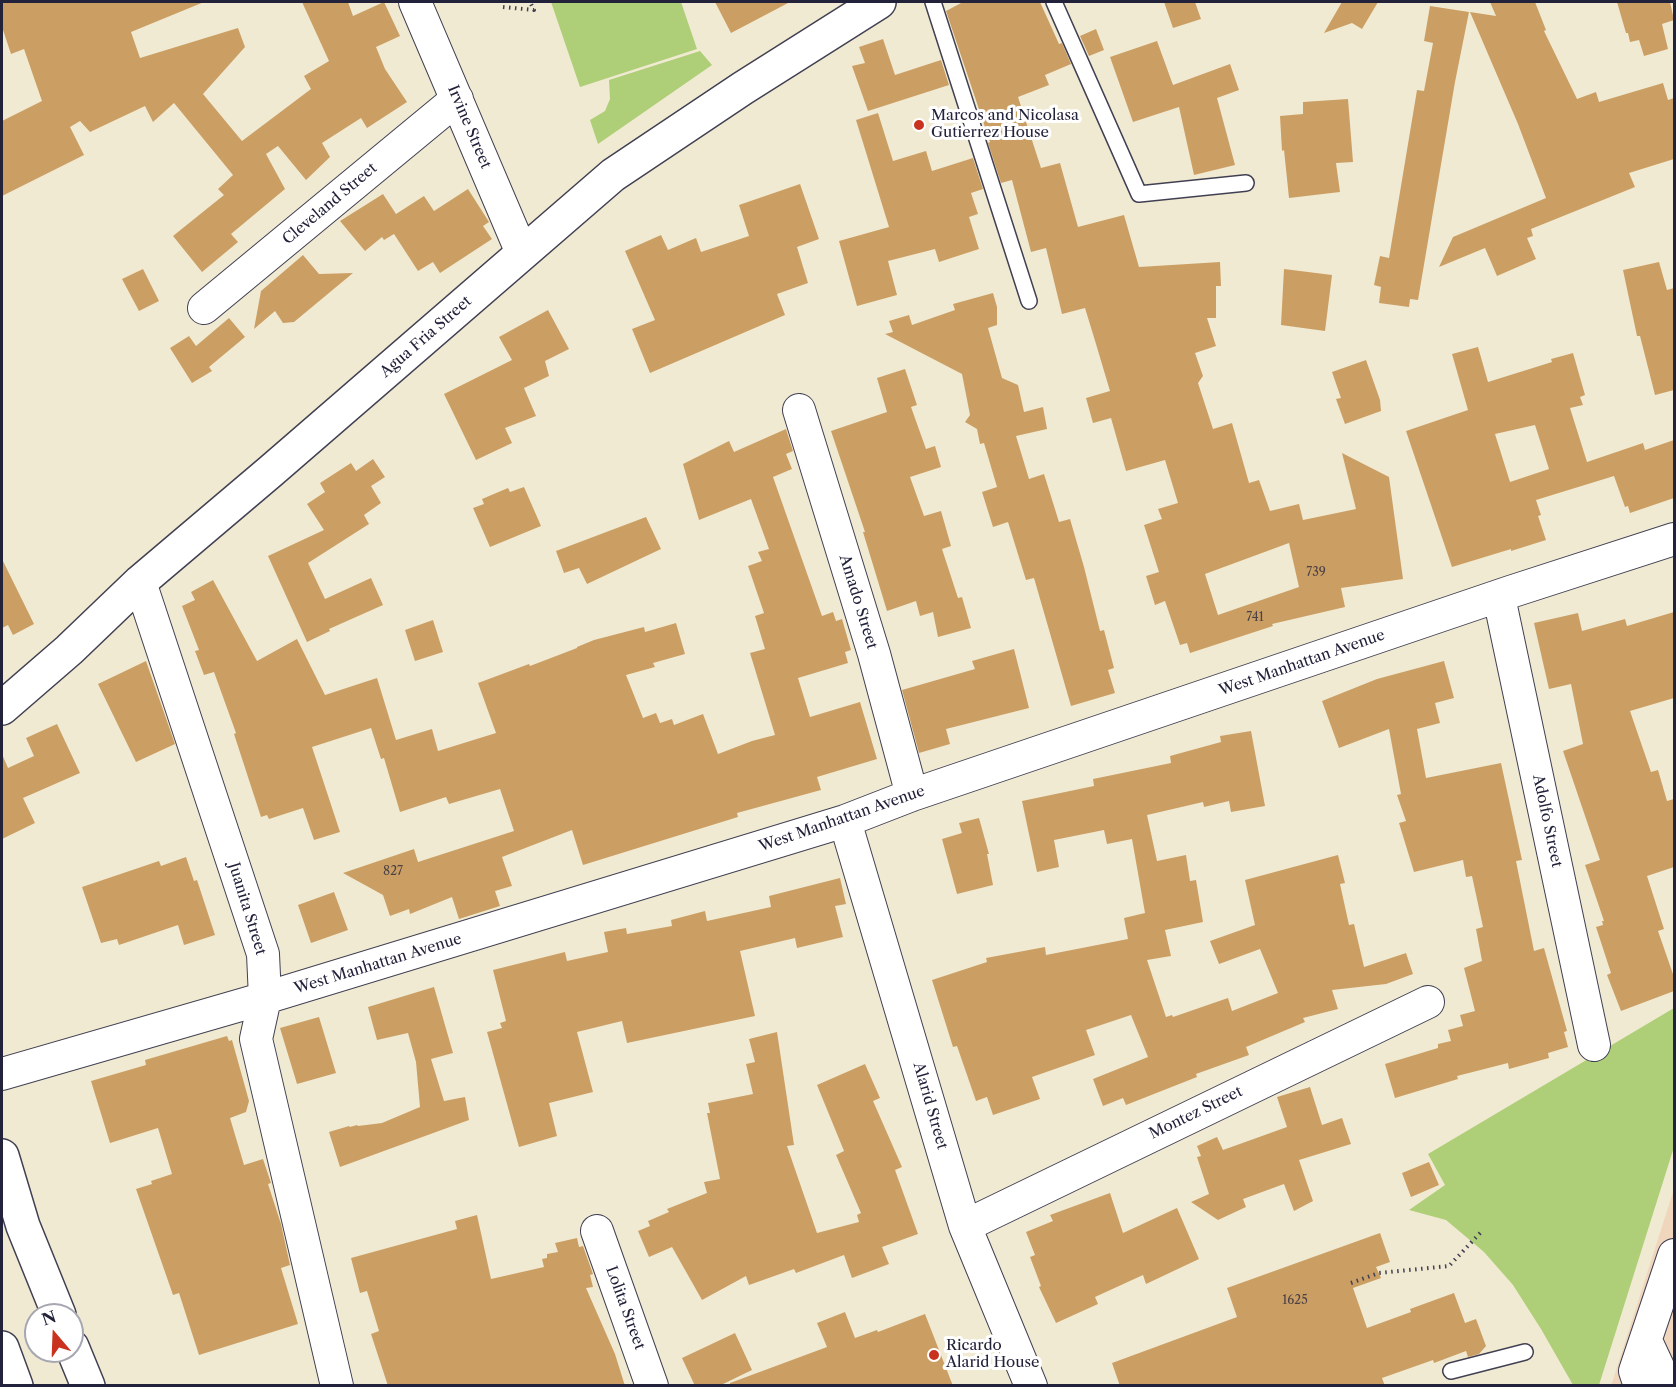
<!DOCTYPE html>
<html>
<head>
<meta charset="utf-8">
<style>
  body { margin:0 }
  #map { position:relative; width:1676px; height:1387px; overflow:hidden; background:#f1ead2; font-family:"Libre Caslon Text",serif }
  canvas { display:block }
  .frame { position:absolute; inset:0; border:3px solid #22223b; pointer-events:none }
  .north { position:absolute; left:24px; top:1303px; width:60px; height:60px; box-sizing:border-box; background:#fff; border:2px solid #a7a7b1; border-radius:50%; rotate:341deg; font-size:16px; font-weight:700; line-height:24px; text-align:center; color:#22223b }
  .north::after { content:''; display:block; margin:auto; width:21px; height:27px; background:#c8321e; clip-path:polygon(50% 0,100% 100%,50% 72%,0 100%) }
</style>
</head>
<body>
<div id="map">
<canvas width="1676" height="1387"></canvas>
<div class="frame"></div>
<div class="north">N</div>
</div>
<script>
const ctx = document.querySelector('canvas').getContext('2d');
ctx.lineJoin = 'round';
function paint(path, color) { ctx.fillStyle = color; ctx.fill(path, 'evenodd'); }
const shape = rows => new Path2D(rows.map(r => 'M' + r).join(''));
function trace(path, color, width, dash) { ctx.strokeStyle = color; ctx.lineWidth = width; ctx.lineCap = dash ? 'butt' : 'round'; ctx.setLineDash(dash || []); ctx.stroke(path); }
function write(font, color, halo, rows, align = 'center') {
  ctx.font = font + ' "Libre Caslon Text",serif'; ctx.lineWidth = 6; ctx.setLineDash([]); ctx.textBaseline = 'middle'; ctx.strokeStyle = halo; ctx.fillStyle = color; for (const [text, x, y, turn = 0] of rows) {
    ctx.save(); ctx.translate(x, y); ctx.rotate((+turn || 0) * Math.PI / 180); ctx.textAlign = isNaN(turn) ? turn : align; if (halo) ctx.strokeText(text, 0, 0); ctx.fillText(text, 0, 0); ctx.restore();
  }
}
const built = shape([
  [1674,1189,1674,1377,1654,1385,1611,1386]
]);
const green = shape([
  [551,2,681,2,697,49,580,87],
  [700,51,712,65,598,144,590,120,605,111,610,99,609,80],
  [1674,1008,1674,1147,1599,1385,1573,1385,1541,1329,1513,1285,1484,1252,1446,1220,1409,1210,1445,1185,1428,1154]
]);
const building = shape([
  [2,2,204,2,131,32,140,58,238,28,245,47,203,94,242,141,311,89,304,76,329,61,302,2,348,2,353,16,384,2,400,36,376,47,385,69,407,102,367,128,361,118,322,143,330,157,306,180,278,146,266,154,285,189,231,234,238,242,202,272,173,236,224,195,218,189,233,175,174,103,153,122,145,106,90,132,80,121,70,127,84,155,2,196,2,121,42,101,24,49,11,54,2,27],
  [715,2,790,2,731,33],
  [963,2,1040,2,1059,44,1062,43,1071,64,1045,75,1049,85,1018,97,1041,168,1060,163,1078,227,1124,215,1139,267,1220,262,1221,286,1216,286,1216,318,1207,318,1216,346,1195,353,1203,376,1198,383,1213,429,1232,423,1249,483,1259,480,1270,511,1299,504,1303,520,1356,509,1342,453,1389,477,1403,579,1341,588,1345,607,1272,624,1273,626,1190,653,1187,643,1180,645,1165,601,1155,605,1146,576,1159,572,1144,525,1162,519,1158,509,1178,503,1165,460,1126,471,1111,418,1093,423,1086,398,1110,391,1096,344,1085,308,1062,314,1046,248,1031,252,1012,180,1001,183,988,143,990,142,946,11],
  [1289,543,1299,587,1218,615,1205,574],
  [1164,2,1195,2,1201,19,1173,28],
  [1342,2,1378,2,1362,29,1352,23,1324,33],
  [1490,2,1535,2,1546,30,1544,31,1577,99,1596,92,1599,102,1663,83,1668,100,1674,98,1674,159,1629,173,1635,187,1531,229,1533,236,1527,238,1536,259,1497,276,1485,248,1439,267,1453,237,1546,198,1518,124,1470,12,1496,16],
  [1617,2,1670,2,1674,20,1662,24,1668,49,1644,56,1639,40,1630,42,1628,33,1626,33],
  [1430,6,1469,12,1455,82,1418,300,1410,299,1409,307,1379,303,1381,287,1374,285,1380,256,1389,258,1417,90,1424,91,1433,43,1424,41],
  [1096,29,1104,50,1089,56,1080,36],
  [883,39,895,75,941,60,949,85,868,111,852,66,865,63,859,47],
  [1157,41,1173,85,1230,64,1239,90,1217,98,1235,165,1194,175,1179,107,1133,122,1110,57],
  [1348,99,1353,162,1336,163,1340,192,1289,198,1284,150,1282,151,1280,116,1303,114,1303,102],
  [878,113,893,161,926,151,932,171,973,158,983,189,971,193,978,214,969,217,979,249,939,262,935,249,888,261,897,295,857,306,839,241,889,227,856,120],
  [800,184,819,239,797,247,808,283,777,294,785,315,650,373,632,329,655,320,625,251,661,235,668,250,696,238,701,252,749,236,739,205],
  [468,189,489,222,483,226,492,239,440,273,433,262,418,271,394,234,384,240,382,237,365,251,340,221,383,194,396,214,424,196,434,211],
  [303,255,319,274,353,273,294,322,283,323,275,311,254,329,261,291],
  [1659,262,1667,290,1674,288,1674,390,1655,395,1640,336,1637,336,1623,270],
  [143,269,159,301,139,311,122,279],
  [1284,269,1332,275,1325,331,1281,325],
  [993,293,997,307,997,325,988,328,1002,378,1018,385,1024,412,1043,407,1047,429,1016,436,1029,479,1044,474,1059,522,1070,519,1084,567,1100,631,1104,630,1114,668,1108,670,1115,693,1071,706,1034,578,1026,580,1008,522,993,527,982,492,997,487,984,443,980,444,977,429,965,422,970,415,962,374,885,334,893,332,889,321,909,315,912,325,955,310,953,304],
  [548,310,569,349,545,361,549,376,524,388,536,416,505,428,512,443,476,460,444,394,512,360,499,337],
  [229,318,245,337,209,367,212,371,192,383,170,348,189,336,196,346],
  [1478,347,1488,382,1552,362,1551,359,1573,353,1585,395,1580,397,1583,405,1570,408,1587,462,1643,443,1645,450,1674,440,1674,498,1630,513,1628,506,1625,507,1614,476,1536,500,1541,515,1538,516,1546,540,1511,551,1511,549,1452,567,1406,431,1468,410,1452,354],
  [1535,425,1549,469,1510,482,1495,434],
  [1366,360,1380,400,1381,411,1345,424,1336,399,1341,398,1332,372],
  [905,369,917,405,911,407,926,449,935,446,941,467,910,477,924,516,941,511,951,546,942,549,958,598,962,597,971,628,938,637,933,612,920,616,916,601,887,611,863,532,865,532,831,431,887,412,877,378],
  [786,429,793,451,786,454,792,469,773,477,822,616,833,612,836,621,842,619,851,650,845,652,848,663,798,678,810,717,860,702,877,759,817,777,821,790,737,813,738,817,583,865,572,830,502,857,512,886,495,891,500,906,459,919,452,897,410,914,409,909,390,916,383,895,343,873,414,849,418,862,514,831,500,789,449,804,446,797,400,812,384,758,381,759,371,728,312,747,340,832,314,840,303,808,269,819,267,815,261,817,234,734,236,733,214,672,204,675,195,651,199,650,182,606,195,600,191,592,213,580,257,661,297,639,325,695,377,678,396,740,432,729,438,751,496,733,478,683,529,664,530,666,577,648,577,647,594,640,644,627,645,632,676,623,685,654,653,663,655,667,626,675,643,718,656,713,660,723,672,719,674,725,703,714,718,754,752,741,775,735,750,653,765,649,755,616,764,613,748,566,762,561,758,552,769,549,751,499,699,520,683,464,729,441,734,452],
  [373,459,385,477,371,486,381,503,364,515,369,524,308,563,325,599,371,578,383,605,329,629,330,631,307,642,268,556,324,530,307,504,325,492,320,483,351,463,356,471],
  [524,487,541,526,490,547,473,508,484,504,482,499,508,488,510,492],
  [646,517,661,549,587,584,579,568,564,573,556,551],
  [2,559,34,624,13,635,8,625,2,628],
  [1674,612,1674,698,1630,711,1651,772,1658,770,1667,801,1674,799,1674,867,1647,876,1664,929,1658,931,1674,977,1674,991,1621,1011,1607,975,1611,973,1596,927,1603,925,1602,921,1604,921,1585,865,1600,860,1563,751,1583,744,1571,684,1549,689,1534,623,1578,613,1582,631,1625,619,1627,626],
  [433,620,443,652,415,661,405,630],
  [1014,649,1029,708,946,729,950,744,919,753,902,690,975,669,972,661],
  [146,661,175,744,136,762,98,684],
  [1444,661,1454,698,1435,703,1440,723,1417,729,1426,778,1501,763,1522,860,1516,861,1534,951,1544,948,1567,1031,1564,1032,1568,1047,1548,1053,1549,1058,1509,1069,1508,1063,1457,1076,1458,1079,1395,1098,1385,1064,1438,1048,1438,1044,1451,1041,1448,1030,1463,1026,1460,1015,1475,1011,1464,968,1482,961,1476,929,1483,927,1472,876,1466,877,1463,860,1414,872,1399,823,1406,821,1397,795,1401,794,1389,729,1339,748,1322,701,1377,679],
  [57,724,80,773,23,798,35,823,2,839,2,754,8,768,34,756,26,738],
  [1251,731,1265,806,1231,812,1229,801,1204,807,1203,802,1147,815,1157,861,1186,855,1190,881,1196,880,1203,922,1165,930,1171,956,1147,960,1166,1017,1172,1015,1173,1017,1228,998,1232,1011,1278,993,1260,949,1219,964,1210,941,1255,925,1245,880,1338,855,1345,883,1340,884,1349,925,1354,924,1364,967,1406,953,1413,974,1386,984,1332,990,1338,1009,1303,1018,1305,1022,1246,1047,1249,1055,1196,1074,1197,1077,1126,1105,1123,1098,1103,1106,1093,1079,1148,1057,1131,1015,1086,1030,1095,1055,1032,1077,1040,1099,993,1115,987,1097,976,1101,957,1046,953,1047,932,980,987,962,986,958,1045,947,1046,955,1128,939,1124,918,1145,913,1132,839,1107,844,1104,830,1054,840,1059,867,1037,872,1022,801,1094,786,1093,779,1171,763,1170,756,1221,742,1220,736],
  [979,818,989,854,987,854,993,885,957,894,942,839,962,833,959,823],
  [186,857,194,881,197,880,215,935,184,945,178,925,119,945,117,939,101,943,82,887,159,861,161,866],
  [840,878,846,904,835,906,843,937,797,948,795,938,740,951,755,1016,627,1043,622,1021,577,1032,593,1092,549,1103,557,1136,519,1147,487,1032,502,1028,500,1023,506,1021,493,970,565,952,567,961,608,952,604,932,626,928,627,934,672,926,671,920,705,911,707,921,771,907,769,896],
  [334,892,348,930,311,943,298,905],
  [434,987,453,1053,431,1059,444,1101,465,1097,469,1120,340,1167,329,1132,349,1126,350,1127,357,1125,358,1126,382,1123,420,1107,416,1062,408,1033,377,1040,368,1007],
  [319,1017,336,1073,297,1084,280,1028],
  [777,1032,794,1145,787,1146,817,1233,859,1222,857,1215,861,1213,836,1155,844,1151,817,1085,865,1064,880,1098,873,1101,902,1167,895,1170,918,1234,882,1247,889,1264,852,1278,844,1255,796,1273,794,1269,749,1285,746,1276,702,1300,672,1247,649,1257,638,1231,650,1226,648,1221,669,1212,667,1209,707,1193,704,1182,720,1179,707,1113,710,1113,708,1103,753,1094,746,1064,755,1062,749,1039],
  [227,1036,229,1041,232,1040,249,1101,246,1112,230,1118,244,1165,263,1159,271,1183,268,1184,281,1224,290,1265,281,1268,298,1324,199,1355,179,1293,173,1295,136,1189,152,1184,151,1181,172,1174,158,1128,110,1143,91,1081,146,1065,145,1060],
  [1310,1087,1322,1125,1342,1118,1351,1144,1299,1160,1313,1201,1294,1211,1284,1184,1243,1199,1246,1207,1218,1220,1191,1202,1209,1194,1197,1157,1201,1156,1197,1146,1217,1137,1223,1150,1287,1127,1277,1097],
  [1429,1162,1439,1185,1411,1197,1402,1173],
  [1110,1193,1123,1233,1177,1208,1199,1259,1146,1284,1143,1275,1095,1297,1098,1304,1056,1323,1039,1287,1041,1286,1030,1257,1035,1255,1026,1232,1053,1221,1050,1215],
  [477,1215,491,1279,544,1267,542,1259,547,1258,547,1254,558,1252,555,1243,577,1238,579,1247,583,1246,593,1274,590,1275,593,1287,586,1288,615,1354,625,1386,388,1386,371,1334,379,1331,367,1291,360,1293,351,1258,457,1229,455,1221],
  [1380,1233,1390,1262,1376,1267,1381,1278,1353,1288,1367,1328,1411,1312,1410,1309,1454,1293,1465,1323,1476,1319,1486,1346,1479,1354,1468,1357,1466,1351,1434,1363,1433,1360,1382,1378,1385,1386,1120,1386,1112,1363,1237,1317,1227,1288],
  [845,1312,855,1338,877,1330,878,1332,925,1314,953,1386,730,1386,730,1383,827,1347,817,1323],
  [735,1333,752,1370,719,1386,695,1386,682,1358]
]);
const path = shape([
  [503,7,534,10,530,2],
  [1351,1283,1379,1273,1449,1266,1482,1231]
]);
const service = shape([
  [933,2,1029,301],
  [1054,2,1139,194,1246,183],
  [1451,1371,1525,1352]
]);
const minor = shape([
  [415,2,522,253],
  [204,308,457,99],
  [799,410,874,654,912,795],
  [140,582,263,954,265,998,256,1039,337,1386],
  [1499,597,1594,1045],
  [845,821,965,1226,1031,1386],
  [2,1074,265,998,845,821,912,795,1510,592,1674,539],
  [965,1226,1428,1002],
  [597,1231,652,1386],
  [1646,1341,1667,1386],
  [1640,1386,1635,1371,1674,1255]
]);
const tertiary = shape([
  [2,708,69,650,140,582,271,471,613,175,743,88,879,2]
]);
const trunk = shape([
  [2,1156,23,1226,59,1315],
  [72,1347,88,1386],
  [2,1348,16,1386]
]);
const markers = [
  [919,125,6,"#c8321e"],
  [934,1355,6,"#c8321e"]
];
const numberNames = [
  ["739",1316,573],
  ["741",1255,618],
  ["827",393,872],
  ["1625",1295,1301]
];
const poiNames = [
  ["Marcos and Nicolasa",931,116],
  ["Gutierrez House",931,133],
  ["Ricardo",946,1346],
  ["Alarid House",946,1363]
];
const streetNames = [
  ["Irvine Street",469,127,67],
  ["Cleveland Street",330,204,-40],
  ["Agua Fria Street",426,337,-41],
  ["Amado Street",858,602,73],
  ["West Manhattan Avenue",1302,663,-19],
  ["West Manhattan Avenue",842,819,-19],
  ["Adolfo Street",1547,821,78],
  ["Juanita Street",247,909,73],
  ["West Manhattan Avenue",378,964,-17],
  ["Alarid Street",930,1106,74],
  ["Montez Street",1196,1113,-26],
  ["Lolita Street",625,1308,70]
];
paint(built, '#f0d6bc');
paint(green, '#aecf77');
paint(building, '#cb9f64');
trace(service, '#414052', 18);
trace(minor, '#414052', 34);
trace(tertiary, '#414052', 36);
trace(trunk, '#414052', 36);
trace(path, '#414052', 4, [1.5, 4.5]);
trace(service, '#fff', 15);
trace(minor, '#fff', 32);
trace(tertiary, '#fff', 33);
trace(trunk, '#fff', 33);
for (const [x, y, r, color] of markers) { const dot = new Path2D(); dot.arc(x, y, r, 0, 2 * Math.PI); ctx.fillStyle = color; ctx.fill(dot); trace(dot, '#fff', 2); }
write('12px', '#4c4145', null, numberNames);
write('15px', '#22223b', '#fff', poiNames, 'left');
write('15px', '#22223b', '#fff', streetNames);
</script>
</body>
</html>
